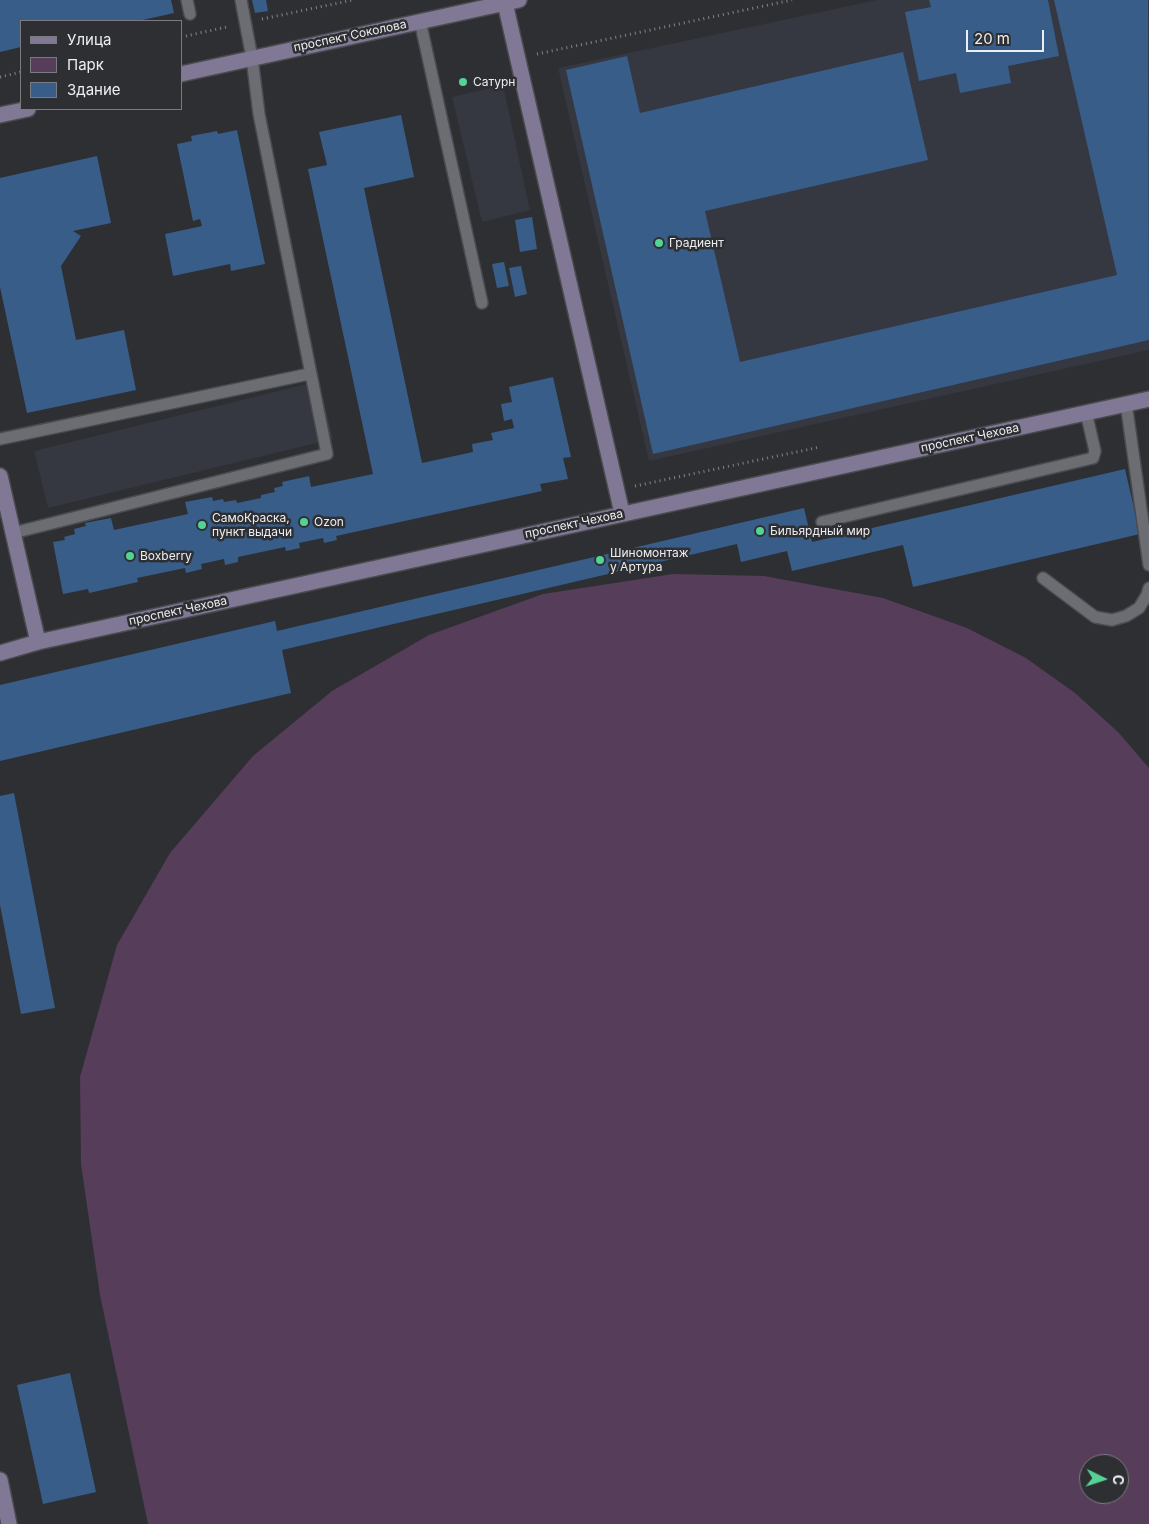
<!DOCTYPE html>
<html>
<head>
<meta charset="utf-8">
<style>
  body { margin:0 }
  #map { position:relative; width:1149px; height:1524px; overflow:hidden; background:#2e2f33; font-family:Inter,sans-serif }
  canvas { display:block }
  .legend { position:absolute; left:20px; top:20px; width:162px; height:90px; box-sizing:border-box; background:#2e2f33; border:1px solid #7a7b7f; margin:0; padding:6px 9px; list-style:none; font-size:15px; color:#edeef1 }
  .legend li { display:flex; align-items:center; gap:10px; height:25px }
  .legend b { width:25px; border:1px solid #7a7b7f }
  .north { position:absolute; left:1079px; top:1454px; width:50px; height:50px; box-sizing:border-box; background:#2e2f33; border:1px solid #7a7b7f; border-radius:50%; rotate:94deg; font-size:14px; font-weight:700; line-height:20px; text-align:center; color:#edeef1 }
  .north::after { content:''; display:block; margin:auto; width:18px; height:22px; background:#54d395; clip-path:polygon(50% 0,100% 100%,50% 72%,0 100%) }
  .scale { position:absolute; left:966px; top:30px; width:78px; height:22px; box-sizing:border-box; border:2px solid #edeef1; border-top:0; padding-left:6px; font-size:15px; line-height:18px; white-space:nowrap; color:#edeef1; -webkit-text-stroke:4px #2e2f33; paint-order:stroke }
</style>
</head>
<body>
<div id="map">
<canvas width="1149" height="1524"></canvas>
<ul class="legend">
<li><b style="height:6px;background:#817896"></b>Улица</li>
<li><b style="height:14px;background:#563d59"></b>Парк</li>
<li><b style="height:14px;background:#385d88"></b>Здание</li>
</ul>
<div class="north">С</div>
<div class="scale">20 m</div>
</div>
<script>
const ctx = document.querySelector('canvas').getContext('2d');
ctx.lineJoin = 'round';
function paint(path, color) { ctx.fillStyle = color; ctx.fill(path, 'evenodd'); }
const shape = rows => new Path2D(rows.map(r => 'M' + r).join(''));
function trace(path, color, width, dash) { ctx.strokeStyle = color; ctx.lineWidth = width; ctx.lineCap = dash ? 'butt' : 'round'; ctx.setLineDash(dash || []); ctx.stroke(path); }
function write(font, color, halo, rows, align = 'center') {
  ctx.font = font + ' Inter,sans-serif'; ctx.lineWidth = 5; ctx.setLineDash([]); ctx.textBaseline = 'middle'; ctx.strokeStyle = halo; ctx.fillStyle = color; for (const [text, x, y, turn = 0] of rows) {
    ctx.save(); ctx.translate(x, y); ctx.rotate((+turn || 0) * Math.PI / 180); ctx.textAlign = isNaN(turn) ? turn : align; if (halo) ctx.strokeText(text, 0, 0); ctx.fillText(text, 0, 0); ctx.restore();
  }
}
const built = shape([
  [877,0,1149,0,1149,350,649,461,558,68],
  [503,85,530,210,482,222,452,97],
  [319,381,333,439,48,508,34,451]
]);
const green = shape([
  [673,574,764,576,883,598,967,628,1026,658,1075,693,1118,732,1149,768,1149,1524,148,1524,100,1295,81,1164,80,1077,117,945,170,853,253,756,332,691,429,635,543,594],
  [1089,1464,1119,1464,1119,1494,1089,1494]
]);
const building = shape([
  [0,0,171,0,174,13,138,21,21,21,21,47,0,52],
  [252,0,266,0,268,11,255,13],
  [929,0,1048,0,1059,56,1008,66,1011,83,960,93,956,73,919,81,905,12,931,7],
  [1054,0,1148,0,1149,340,653,454,566,70,627,56,640,113,903,52,928,160,705,211,740,362,1117,275],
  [401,115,414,177,364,188,422,463,473,452,472,444,493,440,491,433,514,428,512,419,504,421,501,404,512,402,509,387,553,377,571,457,563,458,568,479,540,484,542,491,336,536,337,540,324,543,323,538,299,543,300,548,286,551,285,547,238,557,238,562,225,565,224,559,201,564,202,569,186,573,185,568,137,578,138,582,89,593,88,589,63,594,53,542,65,540,64,537,75,534,74,529,86,526,85,523,111,518,114,530,188,514,185,502,212,497,213,501,223,499,224,502,236,500,237,503,261,498,261,495,275,492,274,488,283,486,282,482,309,476,311,487,373,474,308,169,327,165,319,132],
  [237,130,265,264,231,271,230,264,173,276,165,234,202,226,200,219,193,221,177,144,192,141,191,136,217,131,218,134],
  [97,156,111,223,73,231,81,236,61,266,76,340,124,330,136,390,27,413,0,287,0,178],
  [532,217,537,249,520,252,515,220],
  [504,262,509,286,497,288,492,264],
  [521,266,527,294,515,297,509,268],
  [1125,469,1140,534,913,587,903,545,792,571,787,551,741,562,737,544,282,650,291,693,0,761,0,685,275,621,277,631,804,508,812,542],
  [14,793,55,1008,21,1014,0,905,0,796],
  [70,1373,96,1492,43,1504,17,1385]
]);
const path = shape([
  [262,19,353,0],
  [181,37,227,27],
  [537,54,792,0],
  [0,77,21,72],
  [635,486,820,447]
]);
const lane = shape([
  [187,0,190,14],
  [420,21,482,303],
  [1126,403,1149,565],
  [0,439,309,374],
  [822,522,1093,458,1095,451,1086,412],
  [13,533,327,454,259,114,252,58,241,0],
  [1043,578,1095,617,1112,620,1126,616,1139,608,1147,595,1149,588]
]);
const secondary = shape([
  [505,3,622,513],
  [181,74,519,0],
  [0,115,28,109],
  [0,476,38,642],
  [0,653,38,642,1149,399],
  [0,1480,9,1524]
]);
const markers = [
  [463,82,5,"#54d395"],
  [659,243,5,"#54d395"],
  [304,522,5,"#54d395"],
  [202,525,5,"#54d395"],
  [760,531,5,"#54d395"],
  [130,556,5,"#54d395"],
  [600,560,5,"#54d395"]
];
const streetNames = [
  ["проспект Соколова",350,36,-12],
  ["проспект Чехова",970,438,-12],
  ["проспект Чехова",574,524,-12],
  ["проспект Чехова",178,611,-12]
];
const poiNames = [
  ["Сатурн",473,82],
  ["Градиент",669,243],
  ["СамоКраска,",212,518],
  ["пункт выдачи",212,532],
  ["Ozon",314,522],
  ["Бильярдный мир",770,531],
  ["Шиномонтаж",610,553],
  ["у Артура",610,567],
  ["Boxberry",140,556]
];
paint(built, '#353741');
paint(green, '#563d59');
paint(building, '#385d88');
trace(lane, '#4a4b4e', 14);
trace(secondary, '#4a4b4e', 18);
trace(path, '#838488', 3, [1, 4]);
trace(lane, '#6c6d72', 11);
trace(secondary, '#817896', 15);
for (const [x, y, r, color] of markers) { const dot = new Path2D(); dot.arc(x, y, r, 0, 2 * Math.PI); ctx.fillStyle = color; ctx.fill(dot); trace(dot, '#2e2f33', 2); }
write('12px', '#edeef1', '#2e2f33', streetNames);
write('12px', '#edeef1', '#2e2f33', poiNames, 'left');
</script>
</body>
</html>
